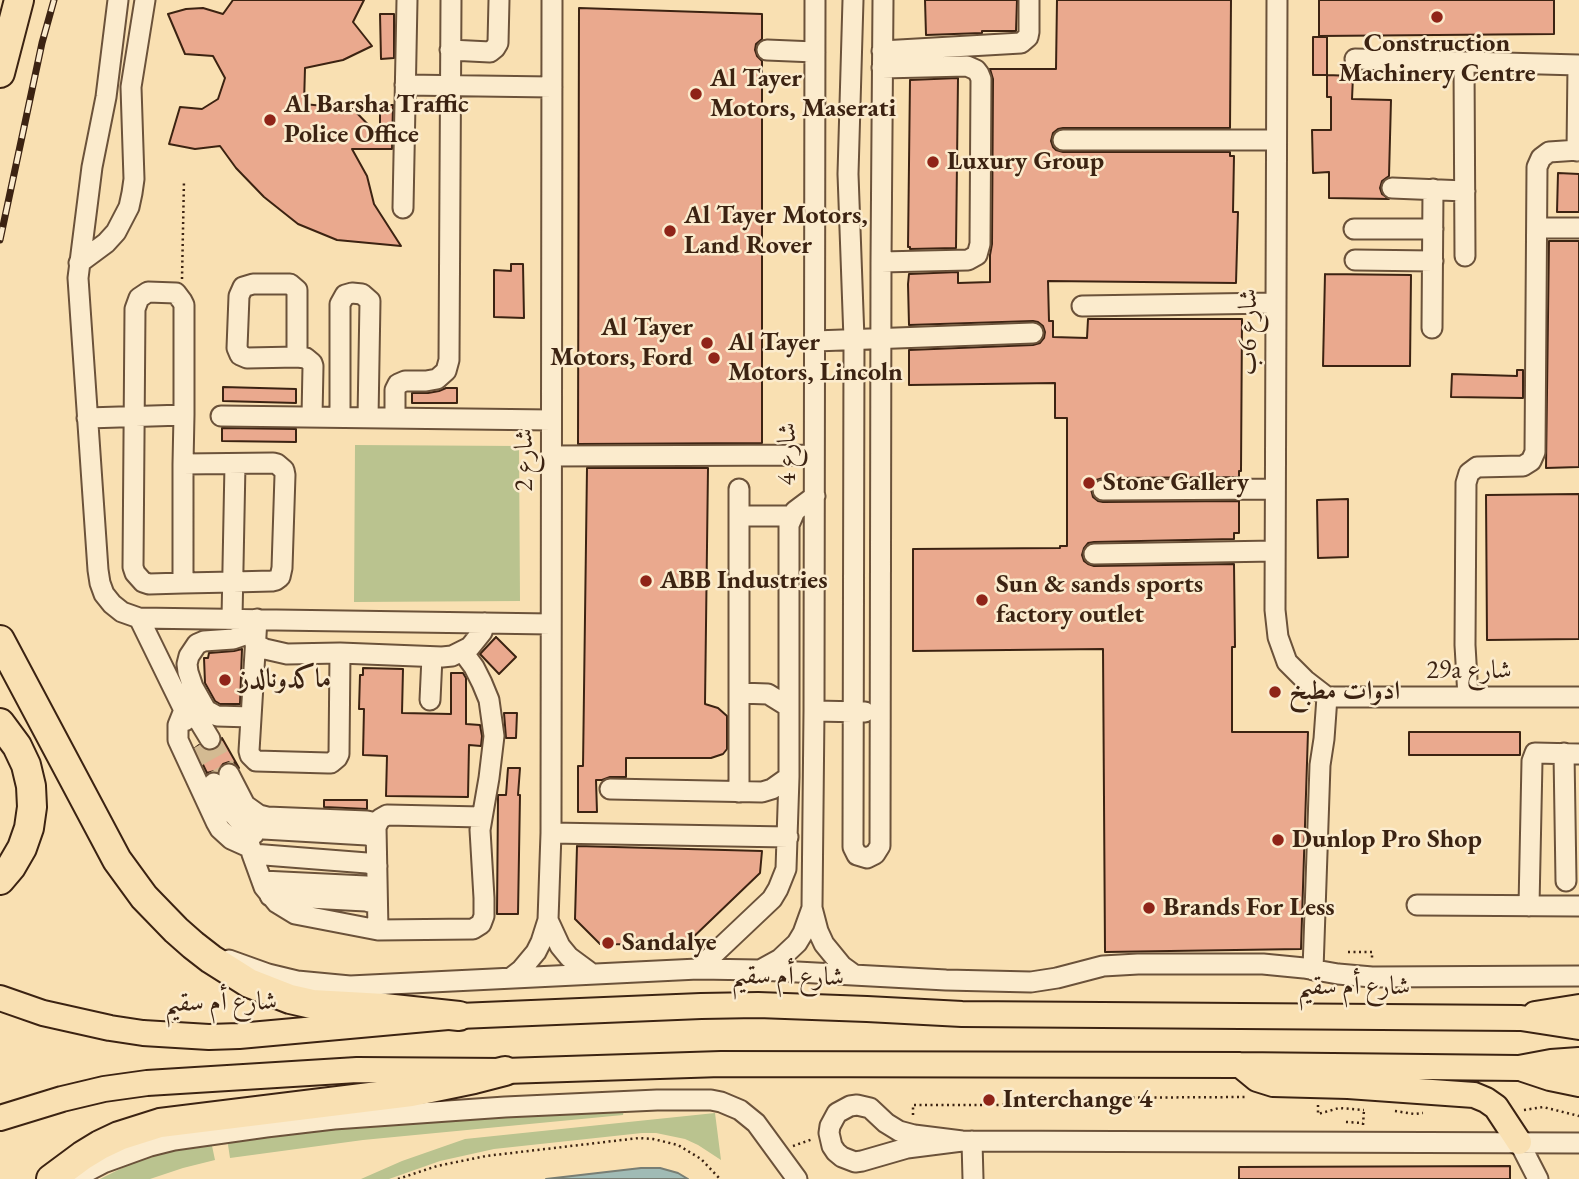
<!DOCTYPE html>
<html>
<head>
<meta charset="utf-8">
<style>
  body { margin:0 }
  canvas { display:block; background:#f9e0b2 }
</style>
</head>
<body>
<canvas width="1579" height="1179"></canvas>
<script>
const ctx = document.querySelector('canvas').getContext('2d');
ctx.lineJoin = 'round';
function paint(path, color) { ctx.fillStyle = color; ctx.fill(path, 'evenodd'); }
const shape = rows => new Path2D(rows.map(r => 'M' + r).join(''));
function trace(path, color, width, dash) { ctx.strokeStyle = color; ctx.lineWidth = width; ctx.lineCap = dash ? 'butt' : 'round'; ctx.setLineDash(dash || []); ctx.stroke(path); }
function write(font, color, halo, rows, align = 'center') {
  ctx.font = font + ' "EB Garamond",Amiri,serif'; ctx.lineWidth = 5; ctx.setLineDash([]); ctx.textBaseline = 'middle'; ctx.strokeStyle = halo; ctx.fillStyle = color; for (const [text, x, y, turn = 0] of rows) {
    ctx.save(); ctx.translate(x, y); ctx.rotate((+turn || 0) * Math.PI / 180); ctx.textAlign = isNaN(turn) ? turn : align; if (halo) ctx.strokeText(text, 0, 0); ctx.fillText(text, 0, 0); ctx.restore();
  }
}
const green = shape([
  [355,445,519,446,520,601,354,602],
  [624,1109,623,1115,363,1140,230,1158,227,1138,295,1129],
  [715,1113,721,1160,698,1145,685,1139,656,1133,642,1133,494,1149,440,1161,389,1179,361,1179,402,1161,465,1139],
  [211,1141,215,1160,183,1168,150,1179,100,1179,140,1159,165,1150]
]);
const water = shape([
  [641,1168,660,1168,678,1173,688,1179,546,1179,641,1168]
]);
const building = shape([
  [233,0,364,0,353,22,372,46,343,60,305,68,304,104,353,109,380,137,380,105,393,105,392,149,352,149,367,176,374,204,401,246,337,240,298,224,264,197,236,168,220,146,195,149,169,144,180,107,202,109,218,99,225,78,213,56,185,54,168,14,186,9,203,8,223,14,233,0],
  [925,0,1017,0,1016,31,982,31,982,33,926,35,925,0],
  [1057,0,1231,0,1230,128,1063,128,1058,129,1053,133,1051,141,1053,147,1056,150,1063,152,1230,152,1230,156,1234,156,1233,212,1238,212,1236,283,1048,281,1049,321,1053,321,1053,337,1087,338,1088,319,1242,319,1241,471,1239,471,1239,477,1103,478,1096,480,1093,483,1091,489,1093,497,1098,501,1103,502,1239,501,1239,533,1234,533,1234,539,1094,542,1088,543,1084,548,1082,555,1084,561,1088,564,1094,566,1234,564,1235,647,1232,647,1232,732,1308,732,1301,949,1105,952,1103,649,913,651,913,549,1060,548,1060,546,1067,546,1067,418,1055,418,1055,383,909,385,909,350,1033,345,1040,343,1044,338,1045,332,1043,326,1038,322,1033,321,909,325,908,284,909,274,958,272,958,283,990,282,990,255,992,244,993,79,990,69,1056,69,1057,0],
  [1319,0,1554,0,1554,34,1319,36,1319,0],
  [579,8,762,14,762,39,756,44,755,50,757,56,762,61,762,443,578,444,579,8],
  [380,14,394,14,394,58,381,59,380,14],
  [1313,37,1327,37,1327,75,1313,75,1313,37],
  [1327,75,1353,76,1352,99,1391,100,1389,176,1382,181,1380,188,1382,194,1389,199,1329,198,1329,172,1313,173,1312,130,1331,130,1331,97,1327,97,1327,75],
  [958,78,956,248,910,249,910,247,908,247,910,80,958,78],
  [1558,173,1579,174,1579,212,1557,212,1558,173],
  [1549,241,1579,241,1579,467,1546,468,1549,241],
  [511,264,523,264,524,318,494,317,494,270,511,271,511,264],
  [1325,274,1411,275,1410,366,1323,366,1325,274],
  [1517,370,1523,370,1523,398,1451,397,1452,374,1517,376,1517,370],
  [223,387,296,389,296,403,223,401,223,387],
  [446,388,457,388,457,403,412,403,412,393,428,393,439,391,446,388],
  [222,428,296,429,296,442,222,441,222,428],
  [587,468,708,468,705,704,718,708,727,716,727,749,723,754,711,758,626,758,626,777,610,777,602,780,596,780,597,812,578,812,578,766,583,766,587,468],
  [1579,494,1579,639,1487,640,1486,495,1579,494],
  [1348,499,1348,557,1318,558,1317,500,1348,499],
  [496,637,516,657,499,674,480,654,496,637],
  [242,649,240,704,220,704,215,701,205,683,204,658,208,658,209,653,234,651,242,649],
  [363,668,403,669,402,713,451,714,451,673,463,673,466,678,466,724,480,725,482,736,481,746,469,745,468,797,386,796,387,756,363,755,364,709,359,709,360,675,363,675,363,668],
  [504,713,517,713,516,738,506,738,504,713],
  [1409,732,1520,732,1520,755,1409,755,1409,732],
  [222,738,239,768,235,763,229,762,223,764,217,772,214,771,207,773,195,748,199,745,205,750,210,751,216,750,220,745,222,738],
  [508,768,520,768,518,795,520,795,518,914,497,914,498,798,498,795,506,795,508,768],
  [324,800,367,800,367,809,324,807,324,800],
  [577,846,762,851,760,873,685,945,600,944,575,919,577,846],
  [1510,1166,1510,1179,1239,1179,1239,1167,1510,1166]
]);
const minorTunnel = shape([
  [210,739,229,774],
  [194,748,214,783]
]);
const path = shape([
  [182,279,184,180],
  [1348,952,1372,952,1372,960],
  [1318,1105,1318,1114,1339,1108,1364,1110],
  [1524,1110,1543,1107,1579,1116],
  [1395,1111,1414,1114,1423,1113],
  [913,1115,913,1105,1063,1105,1063,1098,1246,1097],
  [1346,1122,1363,1123],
  [1363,1125,1364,1110],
  [793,1146,813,1139],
  [398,1179,437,1166,486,1156,639,1138,653,1139,678,1145,701,1159,720,1179]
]);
const minor = shape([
  [118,0,106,97,92,167,78,278,98,570,100,583,104,594,112,604,122,612,139,618,551,624],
  [815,0,814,711,812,908,818,931,824,944,842,966,853,974],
  [853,0,848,174,854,339,853,847,857,855,867,858,875,854,880,846,881,262,883,0],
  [1277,0,1275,610,1278,637,1287,662,1305,680,1327,697,1579,697],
  [450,50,490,52,495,48,498,43,499,0],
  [767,50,815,52],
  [882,51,1021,43,1028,37,1029,32,1029,0],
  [1355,59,1579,65],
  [1464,62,1465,256],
  [405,85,552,87],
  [1063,140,1276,140],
  [1577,151,1578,65],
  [1392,188,1465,191],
  [403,208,407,0],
  [1537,228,1579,228],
  [1354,229,1433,229],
  [1355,260,1433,261],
  [881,262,968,260,977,255,980,244,981,79,979,74,976,70,967,66,882,68],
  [79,263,106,243,116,232,129,207,132,193,134,179,131,87,145,0],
  [1082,306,1275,303],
  [1432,328,1433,189],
  [815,341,1033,333],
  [297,357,247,358,240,355,237,348,239,296,243,287,253,284,290,284,297,290,297,357,306,358,312,363,313,366,312,417],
  [221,416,551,420],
  [340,417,340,304,345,295,352,293,362,294,370,301,368,418],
  [87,418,184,415],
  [395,418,395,390,398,384,405,381,426,381,437,379,446,371,449,360,451,0],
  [551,456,814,455],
  [183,464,273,463,277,464,284,470,285,475,282,568,280,577,276,580,272,581,233,582,183,583,149,584,143,582,135,573,133,567,135,309,139,298,148,292,176,293,182,301,184,305,184,415,183,464,183,583],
  [739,489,739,792],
  [1103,490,1275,489],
  [740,516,792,516],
  [1094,554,1275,551],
  [139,618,184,710,185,721],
  [232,618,235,464],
  [257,619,249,751,250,755,256,761,328,763,331,763,337,758,339,754,340,653],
  [255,644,265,649,287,654,340,653,442,657,452,656,470,647,482,632,485,623],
  [740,693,768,694,789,707],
  [1468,697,1465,645,1466,483,1469,473,1477,467,1523,466,1531,461,1535,452,1537,167,1541,158,1549,152,1579,150],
  [430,700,432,657],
  [184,710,178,725,178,740,216,822,220,829,231,839,251,848],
  [184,710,199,721,210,739],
  [814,711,865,712],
  [251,717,217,716,206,710,193,687,188,672,187,664,189,656,197,644,204,641,233,639,256,631],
  [1564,753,1566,881],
  [229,774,245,805,259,815,267,817,367,821,377,823],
  [214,783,225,804,232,813,241,823,254,834],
  [610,789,762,792,772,789,789,777],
  [551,833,788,837],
  [376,838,367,835,246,828,252,854,264,887,277,903,295,914,378,930,473,929,481,924,484,916,484,898,480,830,489,778,494,736,489,700,482,683,474,667,463,652],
  [252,854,367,863,377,866],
  [262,881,366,886,377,888],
  [270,896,366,901,377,904],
  [1417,905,1579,906],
  [1529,906,1532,761,1535,753,1579,754],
  [548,920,560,946,569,957,592,974],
  [378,930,376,827,380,819,387,815,482,817],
  [229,960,268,974,297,981,350,986,698,969,760,970,946,980,1031,982,1057,978,1103,966,1138,964,1263,964,1304,968,1338,974,1372,977,1579,976],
  [698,969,772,899,778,889,786,869,789,777,789,525,795,511,815,496],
  [760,970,780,959,797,943,803,933,812,908],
  [1313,970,1320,765,1324,739,1327,697],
  [512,977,521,970,536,952,541,942,548,920,551,833,552,0],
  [962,1141,907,1148,862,1161,855,1162,842,1157,836,1152,832,1146,829,1133,830,1126,837,1113,850,1106,857,1105,870,1108,886,1123,899,1131,914,1135,962,1141,1579,1143],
  [972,1141,973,1179],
  [1519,1142,1538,1179],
  [73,1179,103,1163,150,1146,174,1140,266,1127,334,1119,505,1107,657,1100,711,1100,721,1102,740,1110,756,1123,797,1179]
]);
const major = shape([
  [0,998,43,1013,110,1028,143,1033,209,1037,239,1036,459,1016,701,1006,758,1005,867,1009,962,1014,1521,1018,1579,1027],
  [1535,1014,1579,1007],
  [1240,1065,1257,1079,1273,1084,1348,1086,1474,1095,1486,1100,1496,1107,1519,1142],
  [1523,1069,1550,1078,1579,1084],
  [0,1118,62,1099,104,1089,147,1083,357,1070,505,1071,721,1064,1239,1065,1519,1068,1551,1062,1579,1060]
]);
const highway = shape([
  [0,73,19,0],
  [0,640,117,860,144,897,176,930,193,945,211,959,249,983,290,999,312,1004,384,1008,459,1016],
  [0,723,17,746,26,765,31,786,32,807,29,828,22,848,11,867,0,880],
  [51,1179,82,1156,100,1145,119,1136,160,1123,411,1092,474,1079,505,1071]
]);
const rail = shape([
  [0,240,42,43,54,0]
]);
const markers = [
  [1437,17,7,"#8f2418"],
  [696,94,7,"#8f2418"],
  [270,120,7,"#8f2418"],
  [933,162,7,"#8f2418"],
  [670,231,7,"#8f2418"],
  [707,343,7,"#8f2418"],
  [714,358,7,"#8f2418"],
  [1089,483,7,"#8f2418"],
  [646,581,7,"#8f2418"],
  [982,600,7,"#8f2418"],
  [225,680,7,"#8f2418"],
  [1275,692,7,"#8f2418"],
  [1278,840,7,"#8f2418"],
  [1149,908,7,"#8f2418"],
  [608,943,7,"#8f2418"],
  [989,1100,7,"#8f2418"]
];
const poiNames = [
  ["Construction",1437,44,"center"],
  ["Machinery Centre",1437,74,"center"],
  ["Al Tayer",710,79],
  ["Motors, Maserati",710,109],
  ["Al Barsha Traffic",284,105],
  ["Police Office",284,135],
  ["Luxury Group",947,162],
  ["Al Tayer Motors,",684,216],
  ["Land Rover",684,246],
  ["Al Tayer",693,328,"right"],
  ["Motors, Ford",693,358,"right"],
  ["Al Tayer",728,343],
  ["Motors, Lincoln",728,373],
  ["Stone Gallery",1103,483],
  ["ABB Industries",660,581],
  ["Sun & sands sports",996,585],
  ["factory outlet",996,615],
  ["ماكدونالدز",239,680],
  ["ادوات مطبخ",1289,692],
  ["Dunlop Pro Shop",1292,840],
  ["Brands For Less",1163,908],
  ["Sandalye",622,943],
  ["Interchange 4",1003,1100]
];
const streetNames = [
  ["شارع 6ب",1249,332,-90],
  ["شارع 4",788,454,-90],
  ["شارع 2",525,460,-90],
  ["29a شارع",1469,671],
  ["شارع أم سقيم",788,977,1],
  ["شارع أم سقيم",1354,987],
  ["شارع أم سقيم",221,1003,-1]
];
paint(green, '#bac38f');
paint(water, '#a0bbb5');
trace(water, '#787e74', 2);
paint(building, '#eaa98e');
trace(building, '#3c2312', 2);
trace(minorTunnel, '#d3ba92', 19, [19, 10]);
trace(minor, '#6b523a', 23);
trace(major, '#3c2312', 28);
trace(highway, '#3c2312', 32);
trace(path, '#3c2312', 2.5, [2, 3.5]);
trace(minor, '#fbebcd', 19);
trace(major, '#f9e0b2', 24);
trace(highway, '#f9e0b2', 28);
trace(rail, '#3c2312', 7);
trace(rail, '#fbebcd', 4.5, [13]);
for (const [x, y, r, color] of markers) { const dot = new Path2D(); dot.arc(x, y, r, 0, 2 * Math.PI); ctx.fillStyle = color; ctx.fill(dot); trace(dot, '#fbebcd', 2.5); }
write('bold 26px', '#3c2312', '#fbebcd', poiNames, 'left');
write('26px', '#3c2312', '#fbebcd', streetNames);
</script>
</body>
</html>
